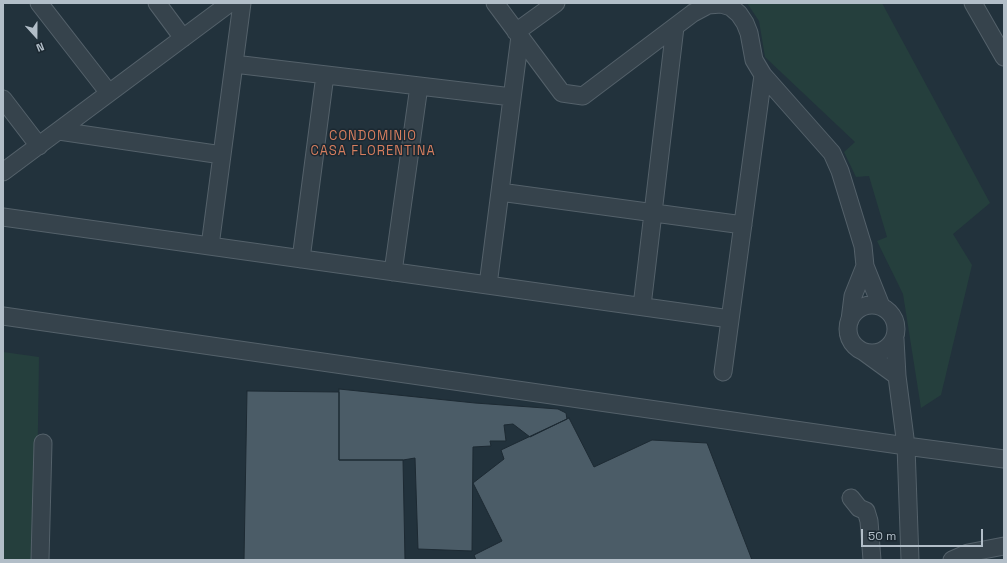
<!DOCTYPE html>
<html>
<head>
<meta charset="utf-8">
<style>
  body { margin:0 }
  #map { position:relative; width:1007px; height:563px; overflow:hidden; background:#22323c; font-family:"Space Grotesk",sans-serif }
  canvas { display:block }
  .frame { position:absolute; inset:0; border:4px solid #b2bec8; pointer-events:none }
  .north { position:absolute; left:16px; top:16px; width:40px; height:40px; -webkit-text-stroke:3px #1b2831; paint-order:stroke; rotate:159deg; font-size:11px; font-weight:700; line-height:16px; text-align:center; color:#b2bec8 }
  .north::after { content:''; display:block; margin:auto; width:14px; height:18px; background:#b2bec8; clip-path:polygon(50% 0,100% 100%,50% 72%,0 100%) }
  .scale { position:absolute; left:861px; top:529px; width:122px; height:18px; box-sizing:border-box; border:2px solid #b2bec8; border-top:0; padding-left:5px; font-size:12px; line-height:14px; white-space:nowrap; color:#b2bec8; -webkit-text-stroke:3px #1b2831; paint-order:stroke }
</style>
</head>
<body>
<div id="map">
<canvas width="1007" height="563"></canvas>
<div class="frame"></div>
<div class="north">N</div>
<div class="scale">50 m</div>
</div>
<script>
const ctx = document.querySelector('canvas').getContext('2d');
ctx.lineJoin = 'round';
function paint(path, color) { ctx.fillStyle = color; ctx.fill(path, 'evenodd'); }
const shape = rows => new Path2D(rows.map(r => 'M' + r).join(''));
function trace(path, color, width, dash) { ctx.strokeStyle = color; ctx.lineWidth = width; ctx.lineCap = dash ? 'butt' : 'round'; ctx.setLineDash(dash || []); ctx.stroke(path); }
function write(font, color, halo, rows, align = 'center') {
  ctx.font = font + ' "Space Grotesk",sans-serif'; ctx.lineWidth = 3; ctx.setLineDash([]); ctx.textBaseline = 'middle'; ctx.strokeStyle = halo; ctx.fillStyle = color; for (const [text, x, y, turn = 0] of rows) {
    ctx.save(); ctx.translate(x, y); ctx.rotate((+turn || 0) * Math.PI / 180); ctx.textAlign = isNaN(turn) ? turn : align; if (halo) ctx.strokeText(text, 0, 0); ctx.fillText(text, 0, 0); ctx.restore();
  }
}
const green = shape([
  [747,3,882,3,990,203,953,234,972,265,941,395,921,408,903,294,877,241,887,237,869,176,856,177,844,152,855,142,765,57,759,21],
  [3,352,39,357,36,560,3,560]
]);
const building = shape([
  [339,389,475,403,558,409,566,413,567,419,530,437,513,424,504,425,506,441,490,441,491,446,473,447,472,551,418,549,415,458,403,460,339,460,339,389],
  [247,391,339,392,339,460,403,460,405,560,244,560,247,391],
  [569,418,594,467,652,440,707,443,752,560,476,560,474,555,502,541,473,483,504,459,501,450,569,418]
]);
const minor = shape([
  [39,3,109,93],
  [157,3,183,38],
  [495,3,562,93,583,96,693,13,708,5,721,4,731,7,739,14,745,23,749,33,754,60,763,75,832,153,840,171,863,246,865,266,881,306],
  [973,3,1004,57],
  [516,32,556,3],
  [234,64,512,97],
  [3,99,39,146],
  [59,131,222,155],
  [3,172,230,3],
  [500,192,743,225],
  [3,217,730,319],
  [210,246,242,3],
  [301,259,325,75],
  [393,272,419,86],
  [488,285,520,36],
  '848 329a24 24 0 1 1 48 0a24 24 0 1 1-48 0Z',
  [642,306,675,27],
  [3,316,906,446,1004,459],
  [850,320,853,296,865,266],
  [895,339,897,376,906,446,910,560],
  [864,352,897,376],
  [723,372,763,75],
  [851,498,859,508,866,511,869,521,872,560],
  [40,560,43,443],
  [952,560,968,553,1004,546]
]);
const neighbourhoodNames = [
  ["CONDOMINIO",373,136],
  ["CASA FLORENTINA",373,151]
];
paint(green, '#253f3d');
paint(building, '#4b5c67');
trace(building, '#1d2a33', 1);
trace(minor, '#54616a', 19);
trace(minor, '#36434c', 17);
ctx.letterSpacing = '1px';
write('13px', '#d67e5f', '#1b2831', neighbourhoodNames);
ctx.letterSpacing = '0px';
</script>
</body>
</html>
